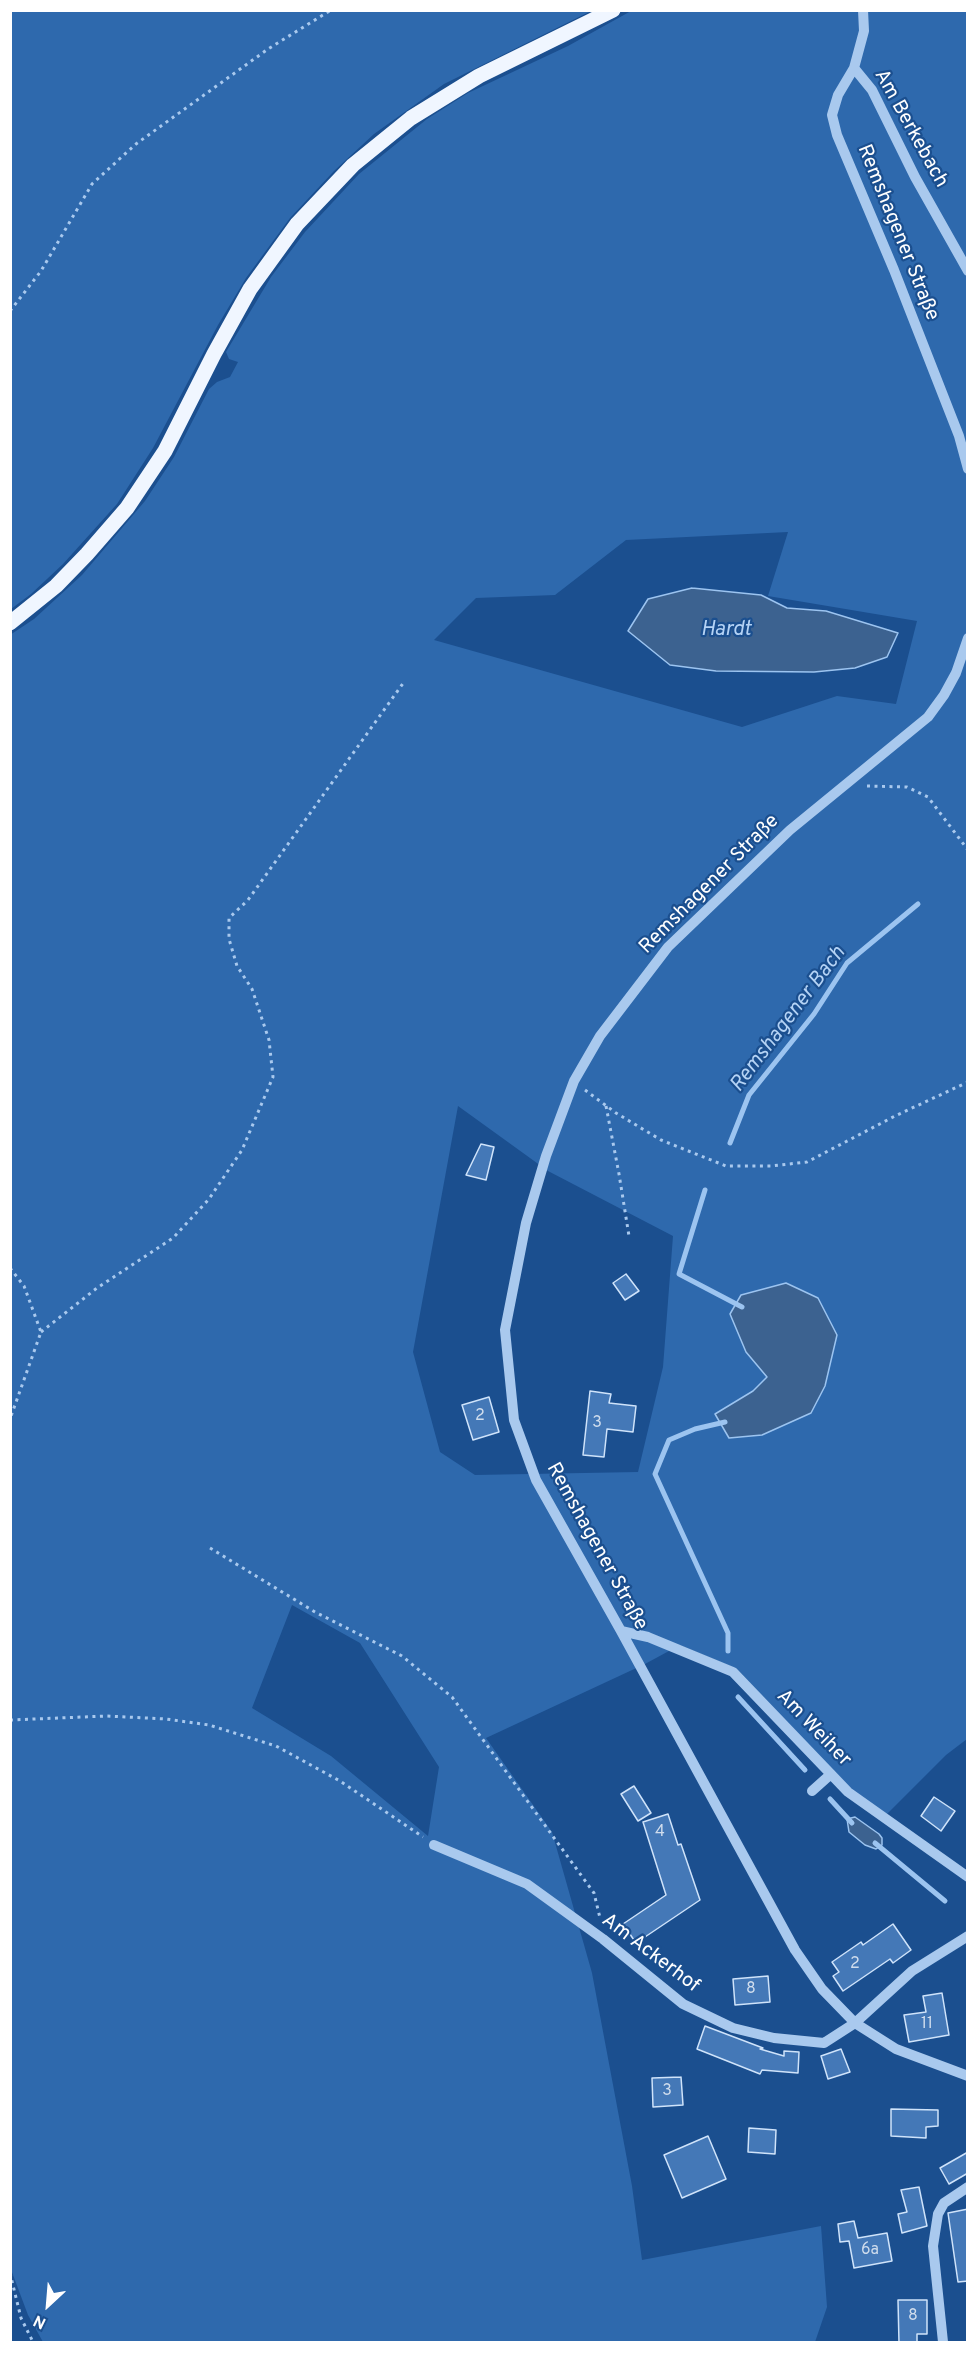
<!DOCTYPE html>
<html>
<head>
<meta charset="utf-8">
<style>
  body { margin:0 }
  #map { position:relative; width:978px; height:2353px; overflow:hidden; background:#1b4f8f; font-family:Overpass,sans-serif }
  canvas { display:block }
  .frame { position:absolute; inset:0; border:12px solid #fff; pointer-events:none }
  .north { position:absolute; left:18px; top:2275px; width:60px; height:60px; -webkit-text-stroke:4px #1b4f8f; paint-order:stroke; rotate:206deg; font-size:16px; font-weight:700; line-height:24px; text-align:center; color:#fff }
  .north::after { content:''; display:block; margin:auto; width:21px; height:27px; background:#fff; clip-path:polygon(50% 0,100% 100%,50% 72%,0 100%) }
</style>
</head>
<body>
<div id="map">
<canvas width="978" height="2353"></canvas>
<div class="frame"></div>
<div class="north">N</div>
</div>
<script>
const ctx = document.querySelector('canvas').getContext('2d');
ctx.lineJoin = 'round';
function paint(path, color) { ctx.fillStyle = color; ctx.fill(path, 'evenodd'); }
const shape = rows => new Path2D(rows.map(r => 'M' + r).join(''));
function trace(path, color, width, dash) { ctx.strokeStyle = color; ctx.lineWidth = width; ctx.lineCap = dash ? 'butt' : 'round'; ctx.setLineDash(dash || []); ctx.stroke(path); }
function write(font, color, halo, rows, align = 'center') {
  ctx.font = font + ' Overpass,sans-serif'; ctx.lineWidth = 4.5; ctx.setLineDash([]); ctx.textBaseline = 'middle'; ctx.strokeStyle = halo; ctx.fillStyle = color; for (const [text, x, y, turn = 0] of rows) {
    ctx.save(); ctx.translate(x, y); ctx.rotate((+turn || 0) * Math.PI / 180); ctx.textAlign = isNaN(turn) ? turn : align; if (halo) ctx.strokeText(text, 0, 0); ctx.fillText(text, 0, 0); ctx.restore();
  }
}
const green = shape([
  [10,11,591,11,444,84,374,134,334,171,290,218,246,278,218,325,153,448,117,504,63,564,31,594,11,609],
  [631,11,967,11,967,1739,946,1755,887,1814,852,1790,737,1669,680,1645,645,1664,486,1738,552,1832,592,1973,632,2186,642,2260,821,2226,827,2307,815,2342,43,2342,28,2315,10,2267,10,635,34,619,82,575,145,501,174,457,209,389,217,382,230,377,238,362,229,359,226,352,271,277,305,232,359,174,427,119,468,93,568,46],
  [788,532,768,596,917,621,896,704,837,696,742,727,434,640,476,598,555,595,626,540],
  [458,1106,548,1171,673,1236,663,1367,638,1472,475,1475,440,1452,413,1352],
  [292,1605,360,1643,439,1767,428,1836,331,1756,252,1708]
]);
const water = shape([
  [692,588,761,595,787,608,826,611,898,633,887,657,855,668,814,672,716,671,670,665,628,631,648,599,692,588],
  [786,1283,818,1298,837,1335,825,1386,811,1413,762,1435,729,1438,715,1414,753,1391,767,1377,746,1352,730,1314,741,1295,786,1283],
  [855,1817,879,1834,882,1838,882,1845,876,1849,865,1845,849,1832,847,1819,855,1817]
]);
const stream = shape([
  [730,1143,749,1095,814,1014,847,963,918,904],
  [705,1190,679,1274,742,1307],
  [725,1422,695,1429,669,1440,655,1474,728,1633,728,1651],
  [738,1697,805,1770],
  [830,1799,852,1823],
  [875,1843,945,1901]
]);
const building = shape([
  [481,1144,494,1147,486,1180,466,1175,481,1144],
  [626,1274,639,1291,625,1300,613,1283,626,1274],
  [590,1391,611,1394,609,1403,636,1406,633,1432,607,1429,604,1457,583,1455,590,1391],
  [489,1397,499,1432,473,1440,462,1405,489,1397],
  [634,1786,651,1813,638,1821,621,1794,634,1786],
  [934,1797,955,1811,941,1831,921,1816,934,1797],
  [668,1814,678,1845,681,1844,700,1900,636,1943,623,1924,666,1895,643,1822,668,1814],
  [893,1924,911,1950,893,1963,890,1959,843,1991,833,1976,839,1972,832,1962,861,1942,863,1945,893,1924],
  [768,1976,770,2002,735,2005,733,1979,768,1976],
  [942,1993,949,2035,909,2042,904,2015,926,2012,923,1996,942,1993],
  [705,2026,763,2048,760,2049,784,2056,784,2051,799,2052,798,2073,762,2070,760,2074,697,2049,705,2026],
  [841,2049,850,2072,828,2079,821,2056,841,2049],
  [681,2077,683,2105,653,2107,652,2078,681,2077],
  [891,2109,938,2110,938,2126,926,2127,926,2138,891,2136,891,2109],
  [749,2128,776,2130,775,2154,748,2152,749,2128],
  [708,2136,726,2179,682,2198,664,2155,708,2136],
  [968,2152,968,2173,949,2184,940,2168,968,2152],
  [919,2187,927,2226,902,2233,898,2214,907,2212,901,2190,919,2187],
  [968,2209,968,2281,958,2282,948,2213,968,2209],
  [854,2221,858,2238,887,2233,892,2261,854,2268,849,2241,840,2242,838,2224,854,2221],
  [898,2300,927,2300,927,2334,917,2334,917,2343,899,2343,898,2300]
]);
const path = shape([
  [10,311,41,271,92,184,136,144,268,49,331,10],
  [867,786,907,787,928,797,968,850],
  [585,1090,616,1113,661,1140,726,1166,771,1166,807,1162,895,1116,968,1082],
  [606,1106,619,1174,629,1236],
  [10,1268,24,1286,41,1332,10,1419],
  [41,1332,97,1288,173,1238,209,1199,242,1150,273,1077,269,1040,252,989,237,966,229,939,229,918,248,900,404,682],
  [210,1548,315,1612,402,1656,452,1697,594,1893,600,1918],
  [10,1720,107,1716,166,1719,209,1725,276,1746,340,1781,423,1837],
  [10,2273,21,2318,33,2342]
]);
const minor = shape([
  [863,10,864,31,854,68,838,95,832,115,837,135,894,270,959,436,968,469],
  [854,68,872,90,915,177,968,271],
  [968,638,956,673,944,695,928,717,790,830,668,947,600,1036,574,1081,546,1156,526,1223,505,1330,514,1420,536,1480,621,1631,795,1950,822,1989,855,2023,896,2049,968,2076],
  [621,1631,648,1637,733,1672,848,1792,968,1877],
  [812,1791,831,1774],
  [434,1845,527,1884,603,1939,683,2004,733,2028,774,2038,824,2043,855,2023,912,1971,968,1936],
  [943,2342,933,2246,938,2214,944,2203,968,2187]
]);
const major = shape([
  [10,623,56,586,87,554,127,508,165,451,214,354,250,289,297,224,353,165,411,118,479,76,613,10]
]);
const numberNames = [
  ["2",480,1417],
  ["3",597,1424],
  ["4",660,1833],
  ["2",855,1965],
  ["8",751,1990],
  ["11",927,2025],
  ["3",667,2092],
  ["6a",870,2251],
  ["8",913,2317]
];
const streetNames = [
  ["Am Berkebach",910,129,61],
  ["Remshagener Straße",897,233,68],
  ["Remshagener Straße",710,885,-45],
  ["Remshagener Straße",596,1547,61],
  ["Am Weiher",813,1729,46],
  ["Am Ackerhof",650,1954,37]
];
const waterNames = [
  ["Hardt",726,631],
  ["Remshagener Bach",789,1020,-53]
];
paint(green, '#2e69ad');
paint(water, '#3c6290');
trace(water, '#9cc4f0', 1.5);
trace(stream, '#9cc4f0', 5);
paint(building, '#4478b7');
trace(building, '#cfe3fa', 1.5);
trace(path, '#a9c9ee', 3, [3, 4.5]);
trace(minor, '#a9c9ee', 10);
trace(major, '#f0f6ff', 15);
write('16px', '#d0dded', null, numberNames);
write('20px', '#fff', '#1b4f8f', streetNames);
write('italic 21px', '#b5d3f5', '#1b4f8f', waterNames);
</script>
</body>
</html>
